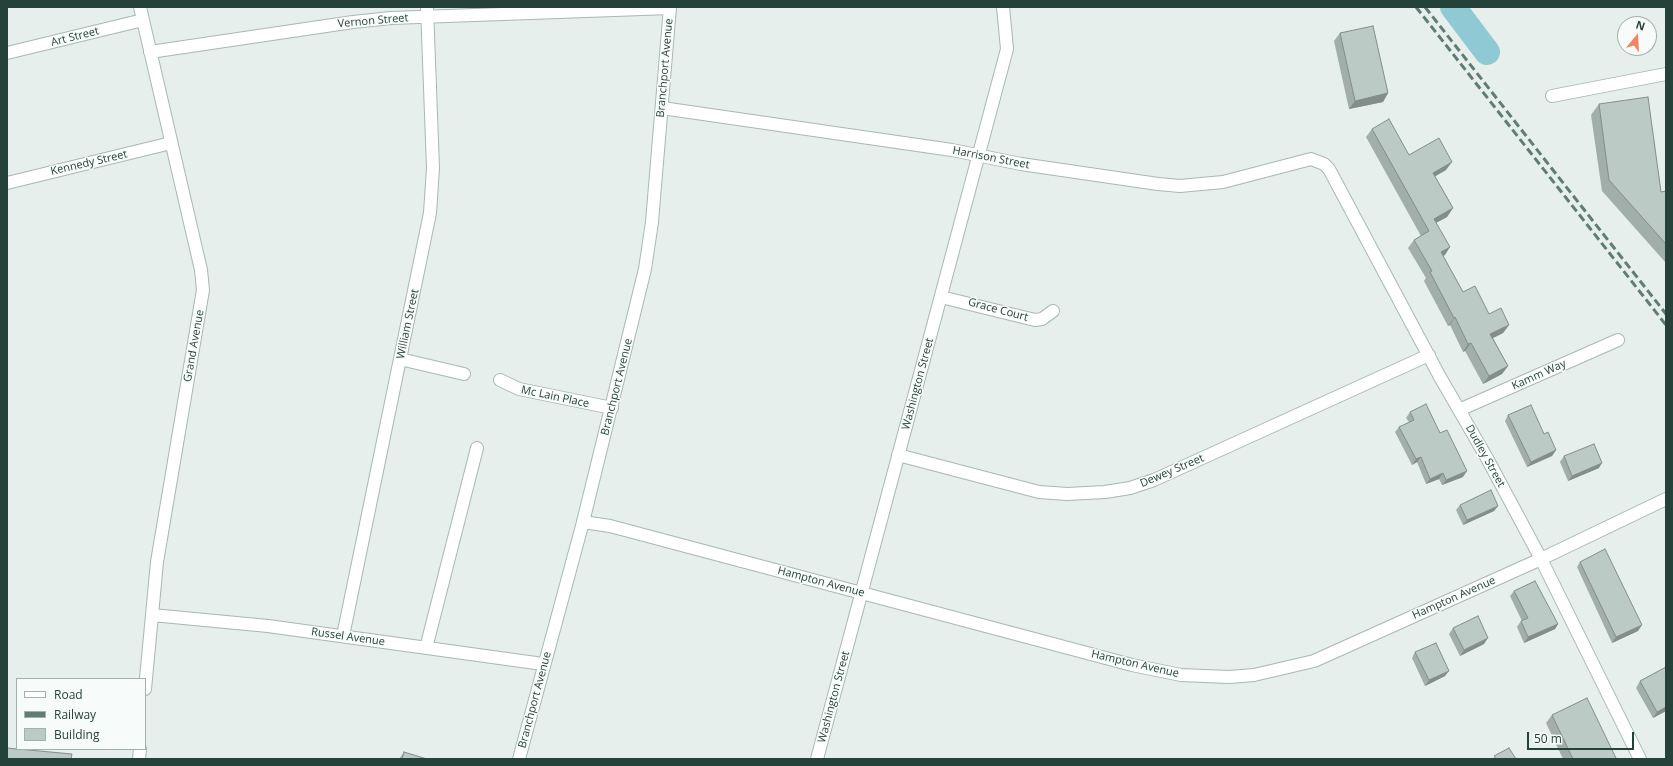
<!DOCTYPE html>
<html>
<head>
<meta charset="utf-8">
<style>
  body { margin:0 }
  #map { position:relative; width:1673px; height:766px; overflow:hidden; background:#e6efeb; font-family:"Open Sans",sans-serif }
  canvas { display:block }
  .frame { position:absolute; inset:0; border:8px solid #24423a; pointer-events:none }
  .legend { position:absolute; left:16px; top:678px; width:130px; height:72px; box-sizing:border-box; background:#f7fbf9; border:1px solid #a3b1ad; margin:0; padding:5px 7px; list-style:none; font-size:12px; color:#24423a }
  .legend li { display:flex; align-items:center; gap:8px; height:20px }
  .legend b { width:20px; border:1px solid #a3b1ad }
  .north { position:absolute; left:1617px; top:16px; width:40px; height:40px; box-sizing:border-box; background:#f7fbf9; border:1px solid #a3b1ad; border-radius:50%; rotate:18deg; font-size:11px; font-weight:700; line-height:16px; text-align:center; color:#24423a }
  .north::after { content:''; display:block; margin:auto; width:14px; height:18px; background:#f4845f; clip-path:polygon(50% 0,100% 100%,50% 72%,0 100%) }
  .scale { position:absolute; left:1527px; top:732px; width:107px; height:18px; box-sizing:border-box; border:2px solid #24423a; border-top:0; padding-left:5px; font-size:12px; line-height:14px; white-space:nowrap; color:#24423a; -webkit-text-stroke:3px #f7fbf9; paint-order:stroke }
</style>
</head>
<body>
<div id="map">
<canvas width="1673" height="766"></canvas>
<div class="frame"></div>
<ul class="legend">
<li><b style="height:5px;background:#fff"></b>Road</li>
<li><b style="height:5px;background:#5f7d75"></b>Railway</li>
<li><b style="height:11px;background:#bbcac4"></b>Building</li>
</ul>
<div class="north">N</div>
<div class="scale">50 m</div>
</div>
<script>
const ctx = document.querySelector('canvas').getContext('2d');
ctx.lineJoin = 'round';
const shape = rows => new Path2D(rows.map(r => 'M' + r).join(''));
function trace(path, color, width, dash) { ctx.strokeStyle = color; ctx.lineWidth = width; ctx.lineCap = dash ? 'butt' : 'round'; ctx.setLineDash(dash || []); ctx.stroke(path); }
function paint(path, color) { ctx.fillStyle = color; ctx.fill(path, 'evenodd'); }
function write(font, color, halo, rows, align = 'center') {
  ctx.font = font + ' "Open Sans",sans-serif'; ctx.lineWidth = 3; ctx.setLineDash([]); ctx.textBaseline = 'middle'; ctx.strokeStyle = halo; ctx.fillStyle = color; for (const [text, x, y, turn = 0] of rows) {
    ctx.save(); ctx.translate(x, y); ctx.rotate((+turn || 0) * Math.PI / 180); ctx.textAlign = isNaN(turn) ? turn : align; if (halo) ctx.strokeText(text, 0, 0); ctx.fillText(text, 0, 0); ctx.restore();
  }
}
const river = shape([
  [1453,7,1487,52]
]);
const street = shape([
  [140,7,201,270,203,290,157,562,145,689],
  [150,52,353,22,391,18,670,8],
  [7,53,143,20],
  [1552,96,1666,74],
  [662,108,952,150,1021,164,1158,184,1180,186,1223,182,1311,159,1324,164,1329,169,1440,377,1488,460,1541,559,1640,759],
  [7,183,171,143],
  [941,297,1035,320,1042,319,1053,311],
  [400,359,464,374],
  [500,380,519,389,612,408],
  [1459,410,1618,340],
  [898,455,1039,492,1067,494,1105,492,1130,488,1154,480,1429,355],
  [583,522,610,526,1132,665,1181,675,1229,677,1254,675,1314,661,1541,559,1666,499],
  [152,615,268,626,543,664],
  [343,636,430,213,433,168,427,7],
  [426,648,477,448],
  [139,759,140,749],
  [817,759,1007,49,1003,7]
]);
const secondary = shape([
  [519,759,583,522,645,269,652,222,670,7]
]);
const rail = shape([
  [1416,7,1666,325],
  [1425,7,1666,314]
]);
const wall = shape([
  [1340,33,1388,93,1383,102,1349,109,1334,41],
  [1599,104,1661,192,1666,191,1666,263,1602,191,1591,115],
  [1372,129,1409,155,1446,170,1435,176,1453,208,1447,217,1436,223,1445,255,1443,256,1463,292,1489,314,1509,325,1503,333,1493,338,1508,366,1502,374,1483,384,1465,351,1463,352,1450,325,1448,326,1424,281,1426,278,1408,248,1414,240,1421,236,1366,137],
  [1410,412,1440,433,1463,477,1442,485,1439,479,1426,484,1417,462,1412,465,1395,432,1399,427,1409,422,1406,418],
  [1508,415,1544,434,1556,450,1552,456,1527,467,1505,421],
  [1564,456,1599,468,1568,481,1560,462],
  [1460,505,1498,506,1494,511,1463,525,1456,510],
  [1580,562,1638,631,1612,643,1577,567],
  [1514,591,1558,624,1555,629,1524,643,1517,627,1521,621,1522,621,1510,596],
  [1453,628,1484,644,1460,656,1449,634],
  [1415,652,1445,676,1425,686,1412,658],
  [1666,667,1666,711,1653,718,1636,688,1640,681],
  [1552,715,1615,759,1563,759,1546,723],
  [404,752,427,759,399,759]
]);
const shadedWall = shape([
  [1388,93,1383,102,1349,109,1355,101],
  [1452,162,1446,170,1427,181,1433,173],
  [1453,208,1447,217,1428,227,1434,219],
  [1450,247,1445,255,1435,260,1441,252],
  [1455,317,1450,325,1448,326,1454,318],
  [1509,325,1503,333,1485,342,1490,334],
  [1471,343,1465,351,1463,352,1468,344],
  [1508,366,1502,374,1483,384,1489,376],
  [1556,450,1552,456,1527,467,1531,462],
  [1421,457,1417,462,1412,465,1416,459],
  [1602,463,1599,468,1568,481,1572,476],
  [1467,471,1463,477,1442,485,1446,480],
  [1443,473,1439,479,1426,484,1430,479],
  [1498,506,1494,511,1463,525,1467,520],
  [1558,624,1555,629,1524,643,1528,637],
  [1642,625,1638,631,1612,643,1616,637],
  [1488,638,1484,644,1460,656,1464,650],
  [1449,671,1445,676,1425,686,1429,680],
  [1666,707,1666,711,1653,718,1657,712]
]);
const building = shape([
  [1373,26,1388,93,1355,101,1340,33,1373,26],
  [1648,97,1661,192,1666,191,1666,244,1609,180,1599,104,1648,97],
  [1389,119,1409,155,1439,138,1452,162,1433,173,1453,208,1434,219,1450,247,1441,252,1463,292,1475,286,1489,314,1501,308,1509,325,1490,334,1508,366,1489,376,1471,343,1468,344,1455,317,1454,318,1430,272,1432,271,1414,240,1429,231,1372,129,1389,119],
  [1426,404,1440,433,1447,430,1467,471,1446,480,1443,473,1430,479,1421,457,1416,459,1399,427,1414,420,1410,412,1426,404],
  [1531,405,1544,434,1548,432,1556,450,1531,462,1508,415,1531,405],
  [1594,444,1602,463,1572,476,1564,456,1594,444],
  [1491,490,1498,506,1467,520,1460,505,1491,490],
  [1605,549,1642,625,1616,637,1580,562,1605,549],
  [1535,581,1558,624,1528,637,1521,621,1528,618,1514,591,1535,581],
  [1478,616,1488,638,1464,650,1453,628,1478,616],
  [1436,643,1449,671,1429,680,1415,652,1436,643],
  [1666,667,1666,707,1657,712,1640,681,1666,667],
  [1587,698,1616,758,1614,759,1573,759,1552,715,1587,698],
  [7,748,72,754,71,759,7,759,7,748],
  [1509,748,1516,759,1496,759,1494,756,1509,748],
  [404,752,427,759,402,759,404,752]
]);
const streetNames = [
  ["Vernon Street",373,21,-5],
  ["Art Street",75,37,-14],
  ["Branchport Avenue",665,68,-85],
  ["Harrison Street",991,158,11],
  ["Kennedy Street",89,163,-13],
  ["Grace Court",998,310,15],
  ["William Street",408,324,-78],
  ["Grand Avenue",194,346,-80],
  ["Kamm Way",1539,375,-24],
  ["Washington Street",918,384,-75],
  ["Branchport Avenue",617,387,-76],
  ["Mc Lain Place",555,397,12],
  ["Dudley Street",1485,456,61],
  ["Dewey Street",1172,471,-23],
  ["Hampton Avenue",821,582,15],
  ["Hampton Avenue",1454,598,-24],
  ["Russel Avenue",348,637,8],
  ["Hampton Avenue",1135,664,13],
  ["Washington Street",834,697,-75],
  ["Branchport Avenue",535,700,-75]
];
trace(river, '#8ec9d4', 26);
trace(street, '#a8b8b2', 14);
trace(secondary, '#a4bbb3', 14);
trace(street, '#fff', 12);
trace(secondary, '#fff', 12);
trace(rail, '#5f7d75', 3, [8, 4]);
paint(wall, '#a1aea9');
paint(shadedWall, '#838d89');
paint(building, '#bbcac4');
trace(building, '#838d89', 1);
write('11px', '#24423a', '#f7fbf9', streetNames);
</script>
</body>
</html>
